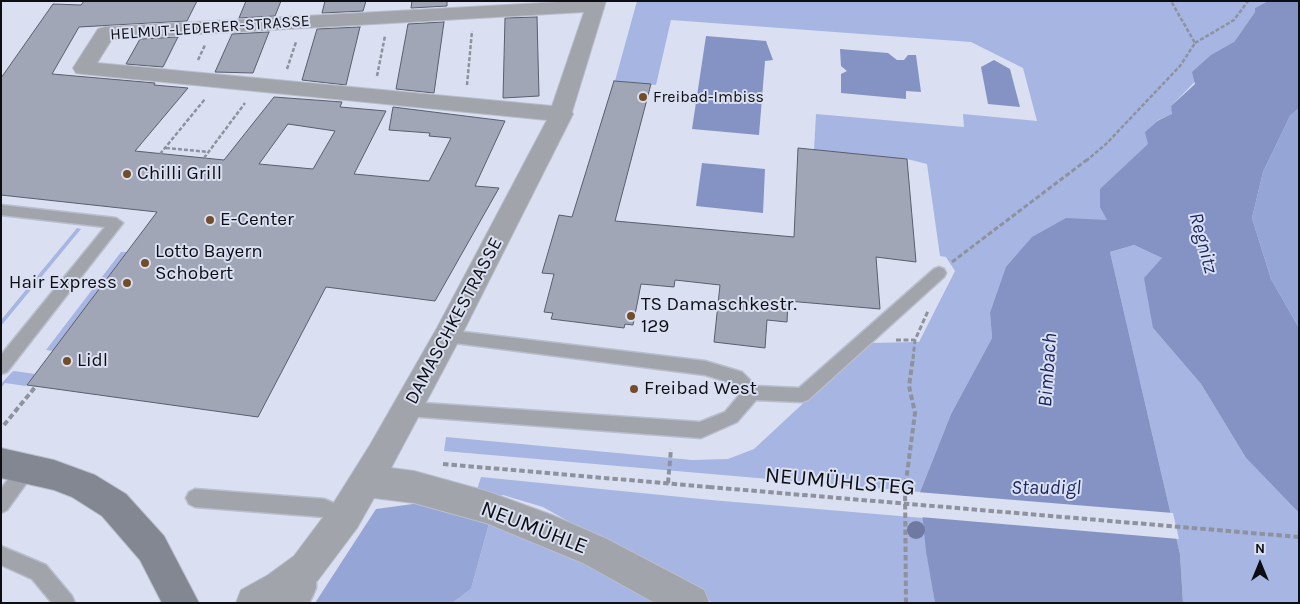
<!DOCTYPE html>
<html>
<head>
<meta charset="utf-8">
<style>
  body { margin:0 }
  #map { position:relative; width:1300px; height:604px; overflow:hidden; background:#dae0f1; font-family:Karla,sans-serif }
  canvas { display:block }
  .frame { position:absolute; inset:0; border:2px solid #0d0e14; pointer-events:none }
  .north { position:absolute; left:1235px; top:539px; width:50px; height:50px; -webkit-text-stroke:4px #dae0f1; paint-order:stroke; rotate:0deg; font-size:14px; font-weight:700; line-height:20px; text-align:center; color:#0d0e14 }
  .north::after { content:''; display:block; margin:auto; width:18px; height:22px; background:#0d0e14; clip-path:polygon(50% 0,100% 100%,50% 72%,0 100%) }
</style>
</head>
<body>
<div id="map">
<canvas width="1300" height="604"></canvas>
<div class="frame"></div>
<div class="north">N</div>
</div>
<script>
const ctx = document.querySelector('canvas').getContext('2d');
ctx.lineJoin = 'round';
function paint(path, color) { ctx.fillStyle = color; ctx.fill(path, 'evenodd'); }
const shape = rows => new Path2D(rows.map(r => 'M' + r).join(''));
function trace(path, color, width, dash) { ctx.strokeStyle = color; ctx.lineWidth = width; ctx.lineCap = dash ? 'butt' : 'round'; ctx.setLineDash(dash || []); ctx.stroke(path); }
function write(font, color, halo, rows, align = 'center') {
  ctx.font = font + ' Karla,sans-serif'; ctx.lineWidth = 4; ctx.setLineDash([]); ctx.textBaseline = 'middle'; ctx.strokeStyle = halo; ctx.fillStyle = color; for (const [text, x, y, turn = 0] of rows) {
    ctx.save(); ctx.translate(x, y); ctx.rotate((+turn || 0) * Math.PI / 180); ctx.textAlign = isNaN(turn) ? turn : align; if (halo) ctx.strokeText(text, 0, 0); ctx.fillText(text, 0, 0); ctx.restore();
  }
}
const green = shape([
  [637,1,1268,1,1255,8,1255,12,1234,42,1171,106,1173,114,1158,120,1149,144,1101,189,1107,220,990,313,992,338,951,414,920,492,444,451,446,437,692,460,728,459,754,449,868,343,919,342,955,271,946,257,940,256,927,164,907,159,814,150,816,114,964,127,963,114,1037,121,1023,68,971,42,671,20,656,85,615,81],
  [77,228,81,229,1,326,1,320],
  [1134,245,1162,258,1153,328,1201,384,1246,458,1299,513,1299,603,1183,603,1180,554,1110,252],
  [121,252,127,252,53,351,46,350],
  [12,372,14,371,35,374,26,386,5,383,1,388,1,384],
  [481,477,711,500,923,518,935,603,713,603,543,507,503,495,488,500,476,493],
  [490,520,630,580,662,603,452,603,471,589]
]);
const forest = shape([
  [1299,108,1299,328,1271,279,1252,218,1263,172,1290,116],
  [428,502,490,520,471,589,452,603,315,603,376,509]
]);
const water = shape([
  [1268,1,1299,1,1299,108,1290,116,1263,172,1252,218,1271,279,1299,328,1299,513,1246,458,1201,384,1153,328,1144,278,1162,258,1134,245,1110,252,1180,554,1183,603,935,603,926,551,920,492,951,414,992,338,990,313,1006,267,1032,237,1066,218,1107,220,1100,207,1100,189,1148,144,1145,132,1159,120,1172,114,1171,106,1195,84,1192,72,1211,55,1234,42,1255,12,1255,8],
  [706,36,766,41,773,60,765,61,759,135,692,129],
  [840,49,888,53,897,60,904,60,908,55,916,55,921,92,906,91,906,99,841,93,841,74,847,71,841,66],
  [994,60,1010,69,1020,107,988,104,981,67],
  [702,163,765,169,763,213,696,206]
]);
const pier = shape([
  [917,492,1173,513,1179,539,920,517]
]);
const building = shape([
  [84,1,197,1,187,21,79,27,52,74,155,83,154,85,188,88,135,151,224,160,274,97,342,102,340,107,386,111,354,174,429,181,451,138,429,136,430,133,389,130,393,107,505,121,475,186,499,188,435,301,326,287,258,417,27,385,157,212,1,195,1,78,53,4,81,5,84,1],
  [288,124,335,131,313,169,259,164,288,124],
  [246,1,281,1,275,16,239,18,246,1],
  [325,1,366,1,363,11,322,13,325,1],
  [412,1,447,1,447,6,411,8,412,1],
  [537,17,539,96,503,98,505,18,537,17],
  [444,22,434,93,396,89,408,24,444,22],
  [360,27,346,85,302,80,317,29,360,27],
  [269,32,253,73,215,72,232,34,269,32],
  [178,37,163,67,126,64,140,39,178,37],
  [614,81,651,84,615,221,794,237,798,148,907,159,916,262,876,257,880,309,788,301,787,322,767,320,765,348,714,342,720,285,675,280,674,287,641,284,633,325,625,324,624,328,551,319,553,313,544,312,554,274,542,273,559,215,572,217,614,81]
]);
const pathFar2 = shape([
  [1195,43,1234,20,1248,1],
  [198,60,205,45],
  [287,69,296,42],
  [377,76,385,36],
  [467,85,472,31],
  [166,148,209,152],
  [160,154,205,99],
  [204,158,245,103],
  [1086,161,1106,144,1180,66,1195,43,1171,1]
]);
const pathFar1 = shape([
  [952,262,1088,159],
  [896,340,915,340],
  [913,359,915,340,928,311]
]);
const path = shape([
  [4,425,36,386],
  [443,464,709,487],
  [668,483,671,449],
  [906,603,905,489,915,413,909,386,913,358]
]);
const service = shape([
  [1,205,116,218,123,223,7,372,1,374,1,355,105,227,1,215,1,205],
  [939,267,944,269,946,273,944,277,808,400,802,402,756,400,737,422,701,438,408,416,402,414,400,409,402,404,408,402,700,422,725,412,741,393,731,383,705,375,447,342,442,341,439,336,442,331,447,330,705,361,742,372,756,386,799,388,934,269,939,267],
  [27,460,33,462,36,468,33,474,7,510,1,513,1,489,21,462,27,460],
  [195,489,324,499,351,510,354,516,351,522,345,525,324,517,195,507,189,504,186,498,189,492,195,489],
  [1,546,46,565,72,596,75,603,52,603,32,579,1,565,1,546],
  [306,564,313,567,316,574,316,588,313,595,309,603,288,603,296,586,296,574,299,567,306,564]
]);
const minor = shape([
  [578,1,606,1,572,112,573,114,457,344,391,468,414,471,486,491,552,515,607,539,704,590,709,603,655,603,583,563,486,523,414,503,374,498,357,528,318,580,294,601,290,603,236,603,241,590,268,575,294,556,333,504,370,445,437,328,547,120,83,74,76,73,73,68,98,29,105,27,578,1],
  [584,12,552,106,97,63,112,39,584,12]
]);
const secondary = shape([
  [1,448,54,460,95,475,126,494,164,536,199,603,162,603,140,560,102,516,72,497,54,490,1,478,1,448]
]);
const pathBridge = shape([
  [709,487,1299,537]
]);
const trees = [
  [916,530]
];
const markers = [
  [643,97,5,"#734c2a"],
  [127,174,5,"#734c2a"],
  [210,220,5,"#734c2a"],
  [145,263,5,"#734c2a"],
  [127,283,5,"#734c2a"],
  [631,316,5,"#734c2a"],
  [67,361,5,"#734c2a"],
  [634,389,5,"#734c2a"]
];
const farStreetnames = [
  ["HELMUT-LEDERER-STRASSE",210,28,-4]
];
const farPoinames = [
  ["Freibad-Imbiss",653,97]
];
const poiNames = [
  ["Chilli Grill",137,174],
  ["E-Center",220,220],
  ["Lotto Bayern",155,252],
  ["Schobert",155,274],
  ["Hair Express",117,283,"right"],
  ["TS Damaschkestr.",641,305],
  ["129",641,327],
  ["Lidl",77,361],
  ["Freibad West",644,389]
];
const streetNames = [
  ["DAMASCHKESTRASSE",454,321,-62]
];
const waterNames = [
  ["Regnitz",1203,243,75],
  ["Bimbach",1048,370,-86],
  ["Staudigl",1046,488]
];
const nearStreetnames = [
  ["NEUMÜHLSTEG",840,482,5],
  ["NEUMÜHLE",534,528,21]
];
paint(green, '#a6b5e2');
paint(forest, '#95a5d6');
paint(water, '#8493c4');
paint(pier, '#dae0f1');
paint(building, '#a1a6b6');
trace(building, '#595d6c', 1);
trace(service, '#b9bece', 3);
trace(minor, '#b9bece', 2);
trace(secondary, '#b9bece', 2);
trace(pathFar2, '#8e929f', 2.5, [4, 2]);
trace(pathFar1, '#8e929f', 3, [5, 2.5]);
trace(path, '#8e929f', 4, [5.5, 3]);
paint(service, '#a2a4ab');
paint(minor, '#a2a4ab');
paint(secondary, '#838791');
trace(pathBridge, '#8e929f', 4, [5.5, 3]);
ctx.fillStyle = '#7079a1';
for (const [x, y] of trees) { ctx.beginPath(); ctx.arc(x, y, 9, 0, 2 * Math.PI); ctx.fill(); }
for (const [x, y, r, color] of markers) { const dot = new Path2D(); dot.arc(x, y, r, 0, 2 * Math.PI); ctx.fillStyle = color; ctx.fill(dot); trace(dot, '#dae0f1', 2); }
write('16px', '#0d0e14', '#dae0f1', farStreetnames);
write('16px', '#0d0e14', '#dae0f1', farPoinames, 'left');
write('19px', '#0d0e14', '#dae0f1', poiNames, 'left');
write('19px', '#0d0e14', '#dae0f1', streetNames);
write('italic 20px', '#19235e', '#dae0f1', waterNames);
write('22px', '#0d0e14', '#dae0f1', nearStreetnames);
</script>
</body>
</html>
